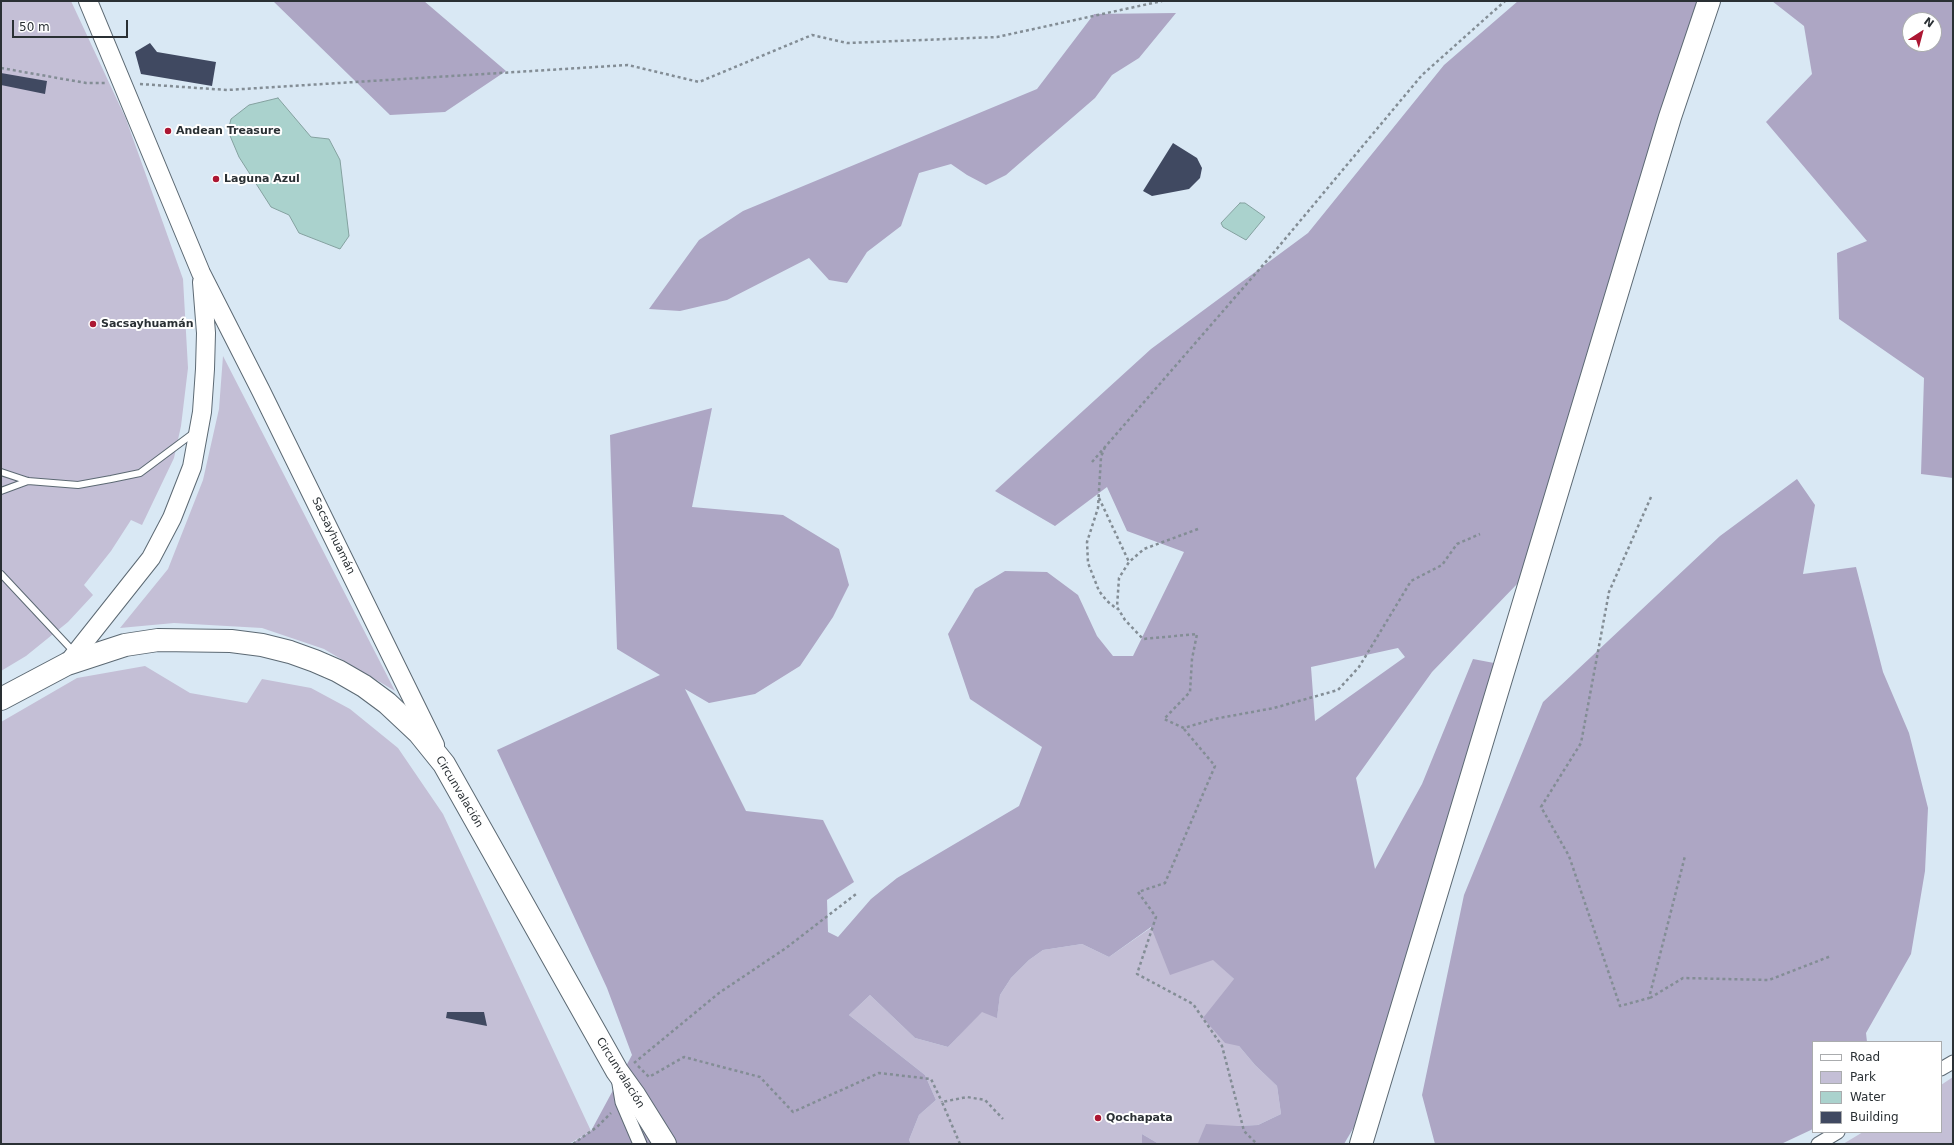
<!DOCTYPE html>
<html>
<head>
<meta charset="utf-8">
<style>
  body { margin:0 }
  #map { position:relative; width:1954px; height:1145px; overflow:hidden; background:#d9e8f4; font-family:"DejaVu Sans",sans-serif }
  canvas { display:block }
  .frame { position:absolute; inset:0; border:2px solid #2a3034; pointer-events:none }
  .legend { position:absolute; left:1812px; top:1041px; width:130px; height:92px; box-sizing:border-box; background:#fff; border:1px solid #aaacae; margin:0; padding:5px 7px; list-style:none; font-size:12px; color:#2a3034 }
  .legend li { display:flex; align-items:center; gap:8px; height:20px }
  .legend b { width:20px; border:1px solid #aaacae }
  .north { position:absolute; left:1902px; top:12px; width:40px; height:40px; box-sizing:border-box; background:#fff; border:1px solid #aaacae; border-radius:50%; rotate:36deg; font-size:11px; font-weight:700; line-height:16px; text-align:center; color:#2a3034 }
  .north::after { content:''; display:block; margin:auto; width:14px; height:18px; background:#ac1733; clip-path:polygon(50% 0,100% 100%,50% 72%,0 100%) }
  .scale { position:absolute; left:12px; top:20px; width:116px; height:18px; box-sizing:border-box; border:2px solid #2a3034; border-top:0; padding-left:5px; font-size:12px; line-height:14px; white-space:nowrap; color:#2a3034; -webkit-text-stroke:3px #fff; paint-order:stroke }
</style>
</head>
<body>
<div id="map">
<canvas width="1954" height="1145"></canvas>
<div class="frame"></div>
<ul class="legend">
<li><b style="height:5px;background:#fff"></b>Road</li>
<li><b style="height:11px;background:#c4bfd6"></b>Park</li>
<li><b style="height:11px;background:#aad2cd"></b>Water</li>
<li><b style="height:11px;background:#404961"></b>Building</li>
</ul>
<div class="north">N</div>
<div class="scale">50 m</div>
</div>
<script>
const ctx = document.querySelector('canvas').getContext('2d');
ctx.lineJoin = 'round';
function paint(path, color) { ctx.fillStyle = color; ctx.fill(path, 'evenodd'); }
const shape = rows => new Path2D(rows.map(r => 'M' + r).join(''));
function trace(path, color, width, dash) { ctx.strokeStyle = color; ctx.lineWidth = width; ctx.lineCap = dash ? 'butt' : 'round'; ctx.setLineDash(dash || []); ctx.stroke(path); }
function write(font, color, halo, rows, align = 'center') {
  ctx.font = font + ' "DejaVu Sans",sans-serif'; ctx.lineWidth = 4; ctx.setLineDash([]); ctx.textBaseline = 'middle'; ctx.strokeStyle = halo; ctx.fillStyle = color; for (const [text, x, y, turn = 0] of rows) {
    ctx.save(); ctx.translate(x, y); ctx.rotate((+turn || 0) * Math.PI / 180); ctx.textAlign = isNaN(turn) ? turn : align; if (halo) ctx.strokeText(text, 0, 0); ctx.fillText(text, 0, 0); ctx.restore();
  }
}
const green = shape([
  [1,1,71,1,126,119,183,279,188,368,181,426,174,458,142,525,131,520,111,551,84,585,93,595,68,622,26,656,1,671],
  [223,356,395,691,324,649,262,628,174,623,120,628,168,569,203,480,219,409],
  [145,666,190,693,247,703,262,679,311,688,350,709,398,748,443,814,591,1131,569,1144,1,1144,1,722,77,678],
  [1152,927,1214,960,1234,979,1239,1046,1255,1065,1277,1086,1281,1114,1258,1125,1237,1126,1198,1143,1190,1144,1159,1144,1142,1134,1142,1144,911,1144,909,1140,919,1115,936,1100,925,1075,849,1015,870,995,915,1038,948,1047,982,1011,997,1017,1000,995,1011,978,1029,960,1043,950,1082,944,1109,957],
  [1953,1077,1953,1144,1843,1144,1863,1132,1941,1132,1941,1085]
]);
const forest = shape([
  [273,1,424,1,506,71,445,112,390,115],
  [1518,1,1702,1,1519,582,1432,672,1356,778,1375,869,1422,784,1473,659,1494,663,1364,1110,1344,1144,1190,1144,1198,1143,1206,1124,1237,1126,1258,1125,1281,1114,1277,1086,1255,1065,1239,1046,1225,1043,1203,1018,1234,979,1213,960,1170,975,1151,927,1109,957,1082,944,1043,950,1029,960,1011,978,1000,995,997,1018,982,1012,948,1047,915,1038,870,995,849,1015,925,1075,936,1100,919,1115,909,1140,911,1144,571,1144,591,1131,632,1055,607,988,497,750,660,675,617,649,610,435,712,408,692,507,783,515,839,549,849,585,833,617,800,666,755,694,709,703,685,689,746,811,823,820,854,882,827,900,828,932,838,937,871,899,897,878,1019,806,1042,747,970,699,948,634,975,589,1005,571,1047,572,1078,595,1097,636,1113,656,1133,656,1184,552,1127,531,1107,487,1055,526,995,491,1151,349,1308,233,1444,65],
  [1398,648,1405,657,1315,721,1311,667],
  [1772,1,1953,1,1953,478,1921,474,1924,378,1839,319,1837,253,1867,241,1766,122,1812,74,1804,26],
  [1910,20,1934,20,1934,44,1910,44],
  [1176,13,1139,58,1112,75,1095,98,1006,175,986,185,967,175,951,164,919,173,901,226,867,252,847,283,829,280,809,258,727,300,680,311,649,309,699,240,743,211,1037,89,1094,14],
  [1797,479,1815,505,1803,574,1856,567,1883,672,1909,733,1928,808,1925,871,1911,954,1866,1033,1867,1042,1813,1042,1813,1129,1781,1144,1435,1144,1422,1095,1464,895,1543,702,1720,536],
  [1142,1134,1159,1144,1142,1144]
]);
const water = shape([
  [278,98,311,137,329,139,340,160,349,236,340,249,299,233,289,215,271,207,239,157,228,131,231,119,249,105,278,98],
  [1240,203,1245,203,1265,217,1246,240,1223,227,1221,223,1240,203]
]);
const building = shape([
  [150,43,157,52,216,62,212,86,141,74,135,52],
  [1,73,47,81,45,94,1,85],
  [1173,143,1197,158,1202,168,1200,178,1189,189,1152,196,1143,191],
  [447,1012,484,1012,487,1026,446,1018]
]);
const path = shape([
  [1,68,86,83,105,83],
  [140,84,227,90,628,65,699,82,812,35,847,43,997,37,1162,1],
  [1105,447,1101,457,1098,508,1087,542,1088,563,1099,591,1107,601,1117,609],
  [1092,462,1270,257,1422,75,1505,1],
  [1651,497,1609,592,1581,743,1541,807,1569,856,1620,1006,1649,998,1685,856],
  [1099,498,1129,562],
  [1198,529,1144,549,1129,562,1119,578,1117,607,1125,620,1143,639,1197,634,1192,659,1190,692,1164,719,1184,728,1214,719,1274,708,1338,690,1359,667,1411,581,1442,565,1457,544,1480,534],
  [1184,729,1215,766,1165,883,1138,892,1156,917,1137,974,1193,1004,1222,1046,1244,1131,1257,1144],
  [1650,998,1683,978,1769,980,1831,956],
  [634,1063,719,993,786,948,856,894],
  [638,1066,649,1077,684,1057,760,1077,793,1112,879,1073,931,1079,942,1102],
  [573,1144,597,1127,611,1113],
  [960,1144,942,1102,967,1097,985,1100,1003,1119]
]);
const lane = shape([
  [1,472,28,481,78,485,111,479,140,473,195,432],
  [1,491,28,481],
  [1,574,74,652]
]);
const street = shape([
  [1941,1069,1953,1062],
  [618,1078,622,1102,640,1144],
  [1818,1144,1838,1132]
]);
const secondary = shape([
  [88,1,201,273,261,391,435,745],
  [67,664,151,558,172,518,192,467,202,412,205,369,206,333,202,282]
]);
const highway = shape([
  [1,699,67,664,125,645,158,640,231,641,262,645,290,652,315,661,338,671,364,686,387,703,419,733,444,764,617,1071,635,1096,665,1144],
  [1361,1144,1670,117,1709,1]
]);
const markers = [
  [168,131,4,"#ac1733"],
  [216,179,4,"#ac1733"],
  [93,324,4,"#ac1733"],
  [1098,1118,4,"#ac1733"]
];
const poiNames = [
  ["Andean Treasure",176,131],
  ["Laguna Azul",224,179],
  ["Sacsayhuamán",101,324],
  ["Qochapata",1106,1118]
];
const streetNames = [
  ["Sacsayhuamán",333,536,64],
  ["Circunvalación",459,792,59],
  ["Circunvalación",620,1073,58]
];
paint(green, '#c4bfd6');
paint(forest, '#ada6c4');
paint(water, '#aad2cd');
trace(water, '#84a19f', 1);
paint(building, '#404961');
trace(lane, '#5c6973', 8);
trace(street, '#5c6973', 15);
trace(secondary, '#5c6973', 20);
trace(highway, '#5c6973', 24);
trace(path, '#838d95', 2.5, [3, 3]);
trace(lane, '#fff', 6);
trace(street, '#fff', 13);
trace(secondary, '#fff', 18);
trace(highway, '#fff', 22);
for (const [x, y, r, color] of markers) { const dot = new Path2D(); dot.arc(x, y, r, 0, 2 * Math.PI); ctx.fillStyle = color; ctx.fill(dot); trace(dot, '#fff', 1.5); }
write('bold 11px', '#2a3034', '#fff', poiNames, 'left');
write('11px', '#2a3034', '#fff', streetNames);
</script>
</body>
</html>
